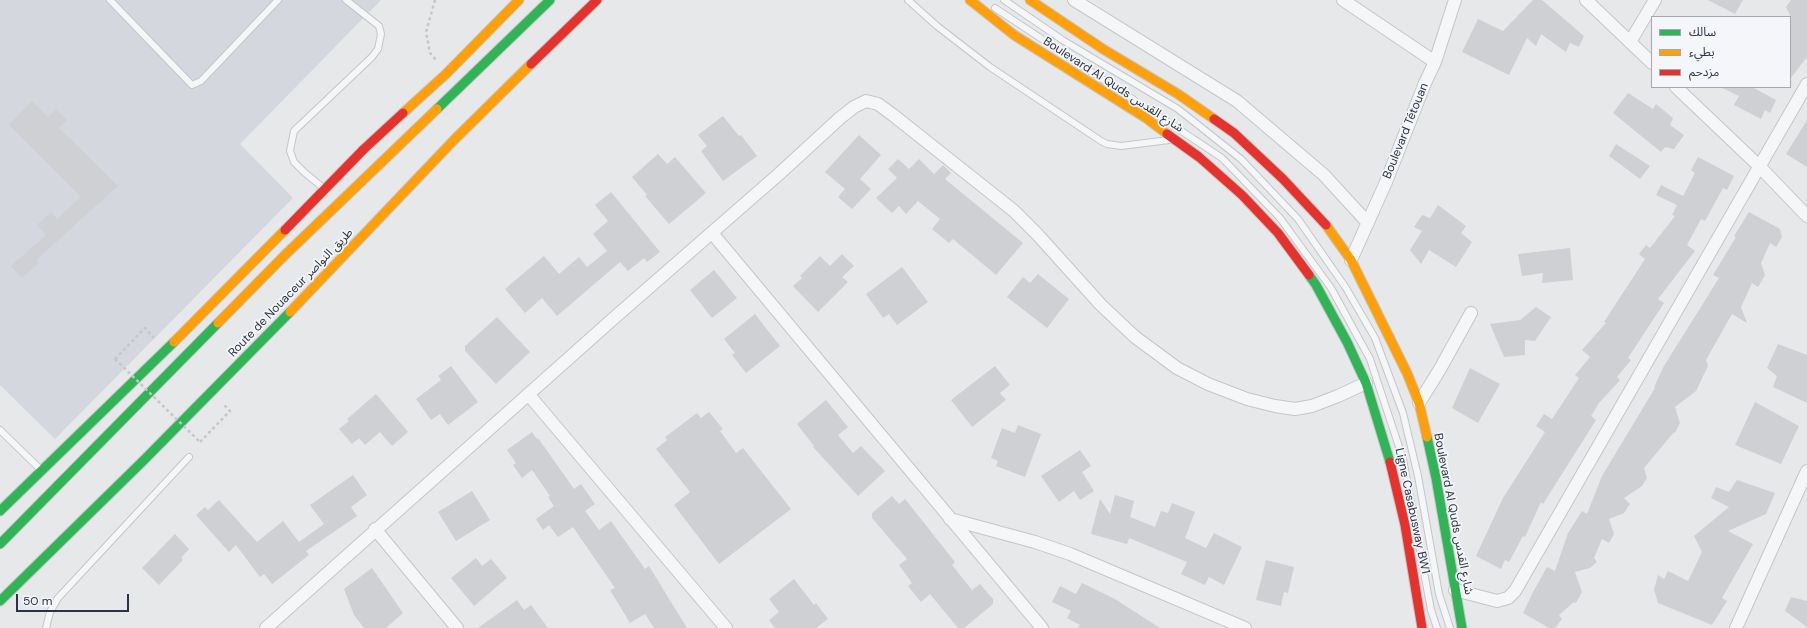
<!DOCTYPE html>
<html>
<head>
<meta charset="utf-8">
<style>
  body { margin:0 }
  #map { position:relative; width:1807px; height:628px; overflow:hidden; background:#e6e8ea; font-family:"DM Sans","Noto Sans Arabic",sans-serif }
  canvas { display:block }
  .legend { position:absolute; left:1651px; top:16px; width:140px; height:72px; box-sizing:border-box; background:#f4f6f9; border:1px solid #a4a8b1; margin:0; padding:5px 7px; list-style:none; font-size:12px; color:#2b3445 }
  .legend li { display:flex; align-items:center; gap:8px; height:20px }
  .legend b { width:20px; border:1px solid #a4a8b1 }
  .scale { position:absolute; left:16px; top:594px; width:113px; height:18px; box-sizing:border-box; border:2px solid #2b3445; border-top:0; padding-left:5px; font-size:12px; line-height:14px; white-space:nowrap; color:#2b3445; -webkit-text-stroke:3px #f4f6f9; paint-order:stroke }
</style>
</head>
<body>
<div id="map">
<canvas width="1807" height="628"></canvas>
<ul class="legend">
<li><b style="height:5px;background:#30b455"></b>سالك</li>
<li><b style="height:5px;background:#ff9f0a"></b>بطيء</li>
<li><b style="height:5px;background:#e5322d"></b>مزدحم</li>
</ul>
<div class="scale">50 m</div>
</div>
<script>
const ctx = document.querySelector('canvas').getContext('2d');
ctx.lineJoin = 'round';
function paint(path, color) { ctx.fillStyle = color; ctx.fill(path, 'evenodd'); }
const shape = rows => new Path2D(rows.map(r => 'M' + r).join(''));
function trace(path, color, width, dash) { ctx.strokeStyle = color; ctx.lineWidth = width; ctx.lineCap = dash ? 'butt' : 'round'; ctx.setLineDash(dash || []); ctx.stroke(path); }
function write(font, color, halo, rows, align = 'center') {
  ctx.font = font + ' "DM Sans","Noto Sans Arabic",sans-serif'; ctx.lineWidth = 3.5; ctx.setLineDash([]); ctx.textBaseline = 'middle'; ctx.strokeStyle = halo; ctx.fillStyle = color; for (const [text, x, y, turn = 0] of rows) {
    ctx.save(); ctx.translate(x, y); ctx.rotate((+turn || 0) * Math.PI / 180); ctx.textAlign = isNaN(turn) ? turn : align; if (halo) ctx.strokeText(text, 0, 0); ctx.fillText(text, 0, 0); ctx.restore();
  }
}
const built = shape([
  [0,0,381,0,240,144,293,198,55,439,0,385]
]);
const building = shape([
  [1533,0,1542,0,1584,36,1579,47,1570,43,1566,52,1541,34,1536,46,1527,38,1509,75,1462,52,1478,19,1503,31],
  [1708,0,1743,0,1735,14],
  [1791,0,1807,0,1807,57,1790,79,1790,15,1786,7],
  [1720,87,1752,87,1776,100,1770,113,1765,110,1761,119,1734,105,1739,96],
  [1628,93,1653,109,1656,104,1673,118,1670,125,1684,135,1674,149,1665,147,1661,152,1613,113],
  [32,101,48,117,56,110,67,120,59,128,118,186,36,260,39,263,22,278,11,266,46,235,37,225,51,212,57,219,81,197,9,125],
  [723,116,739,136,741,135,757,156,723,181,701,151,707,146,698,135],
  [1807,120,1807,167,1786,154],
  [859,135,881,155,860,179,871,189,852,209,838,197,845,189,825,172],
  [1616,144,1650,166,1640,179,1609,156],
  [658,154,667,164,675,157,706,193,669,224,645,196,647,195,632,177],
  [1698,157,1734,176,1727,190,1723,188,1705,221,1701,219,1687,245,1695,251,1658,299,1664,303,1628,358,1631,360,1617,377,1620,380,1599,403,1591,416,1596,420,1543,504,1541,502,1525,537,1523,536,1509,562,1505,560,1501,569,1476,556,1503,498,1545,432,1536,426,1544,414,1552,419,1579,378,1575,375,1590,357,1582,350,1606,323,1604,322,1645,259,1639,254,1646,245,1650,248,1675,216,1672,215,1677,205,1656,195,1661,185,1683,196,1695,173,1691,170],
  [898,159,909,169,919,159,934,174,943,165,951,173,945,179,1023,243,996,275,953,239,949,243,932,229,940,219,918,201,906,214,899,206,892,213,876,198,897,178,888,169],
  [611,192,660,252,647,262,644,258,628,271,620,262,557,316,542,298,525,313,505,289,544,256,559,274,579,257,587,267,607,251,593,234,608,221,595,205],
  [1438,205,1466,226,1461,233,1472,242,1456,267,1429,250,1421,264,1410,250,1422,231,1414,227,1422,215,1430,218],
  [1749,212,1780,229,1782,237,1776,247,1770,243,1761,263,1765,275,1758,287,1752,283,1741,307,1747,323,1732,314,1706,360,1708,366,1696,391,1675,407,1680,423,1675,433,1674,432,1644,468,1647,478,1642,486,1624,498,1630,504,1624,513,1609,519,1614,534,1609,543,1602,539,1594,558,1597,562,1590,568,1575,572,1582,592,1576,603,1574,602,1559,615,1562,619,1555,628,1549,628,1523,613,1533,592,1547,567,1555,571,1568,533,1582,511,1587,514,1602,476,1655,388,1654,387,1664,366,1719,278,1713,275,1736,237,1734,236],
  [1570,248,1573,280,1542,283,1543,273,1522,276,1518,254],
  [842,254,854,266,842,277,848,282,818,312,793,286,802,278,800,276,820,256,830,266],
  [902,267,928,302,897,325,889,314,883,318,866,294],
  [714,270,737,298,712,318,690,290],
  [1038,274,1069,299,1047,328,1007,297,1023,277,1030,283],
  [1536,307,1551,317,1535,341,1525,340,1525,355,1504,357,1490,324,1520,320],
  [755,314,780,346,746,373,732,355,735,353,724,339],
  [497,317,530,352,496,384,465,351,465,346],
  [1778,344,1807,355,1807,403,1773,387,1777,376,1767,368],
  [451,366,478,402,448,425,440,414,431,420,416,399,441,380,438,376],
  [995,366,1010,385,1000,393,1006,400,972,427,951,400],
  [1470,368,1500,384,1478,423,1452,408],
  [376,394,408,432,392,446,380,432,365,445,359,438,352,444,339,429,349,421,347,419],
  [826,400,848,427,838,435,853,453,861,446,885,471,858,496,813,447,814,446,797,424],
  [1755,402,1799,426,1781,464,1735,445],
  [709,412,723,429,720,431,736,453,743,448,791,509,719,564,674,505,690,492,656,449,667,440,665,437,697,413,701,418],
  [1018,425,1041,434,1025,477,996,466,998,461,991,458,1002,428,1015,433],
  [532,432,537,439,538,438,574,489,581,484,595,504,585,511,599,530,611,521,645,569,649,566,687,628,654,628,645,614,630,623,610,590,615,588,573,527,558,537,549,525,543,530,536,519,554,506,548,497,550,496,532,470,522,478,513,465,516,463,507,450],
  [1080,450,1091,466,1082,472,1094,491,1080,500,1074,491,1059,502,1041,476],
  [353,475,367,495,351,507,357,516,306,551,309,555,272,584,264,574,260,577,236,545,229,552,196,515,205,507,208,510,219,500,257,542,283,521,299,542,324,524,310,505],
  [1737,480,1775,493,1766,514,1728,531,1753,544,1722,598,1727,601,1712,625,1658,603,1654,590,1658,575,1664,579,1668,571,1688,581,1702,552,1694,536,1729,507,1711,498,1716,487,1729,492],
  [472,491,490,520,456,541,438,512],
  [1115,495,1134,501,1130,517,1155,527,1161,511,1168,513,1172,503,1195,512,1185,538,1206,548,1214,533,1242,547,1224,585,1209,577,1205,585,1181,574,1187,562,1129,538,1127,544,1091,534,1100,499,1110,514],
  [892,496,899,504,905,499,955,562,952,565,972,590,980,584,993,599,993,604,964,628,958,628,930,594,921,602,908,586,912,583,899,565,907,559,872,518,872,513],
  [175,534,189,549,181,558,183,560,159,585,142,568],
  [476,558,482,566,491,559,507,578,474,606,451,578],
  [1266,560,1294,567,1288,593,1284,592,1281,606,1256,600],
  [372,568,403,613,386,628,364,628,354,615,344,589],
  [794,579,814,605,816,603,828,619,816,628,775,628,769,620,779,612,769,599],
  [1082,583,1115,599,1160,628,1078,628,1080,625,1067,618,1071,611,1052,602,1060,586,1076,594],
  [1791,597,1807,601,1807,627,1785,611],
  [517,600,524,610,531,605,548,628,478,628]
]);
const path = shape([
  [435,0,426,32,430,53,436,60],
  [115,359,145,328,154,338],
  [200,442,230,411,224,405]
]);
const lane = shape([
  [110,0,192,85,201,81,278,0],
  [908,0,937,26,990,67,1101,141,1107,144,1121,146,1169,140],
  [1004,0,1064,41,1178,109,1241,159,1298,219,1346,288,1375,338,1403,413,1418,476,1439,594,1450,628],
  [995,8,1134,100],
  [1159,116,1222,158,1280,218,1331,288,1370,359,1403,459,1431,610,1437,628],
  [322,187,304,172,294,162,290,151,294,131,372,57,378,49,381,34,379,26,346,0],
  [0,430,39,468],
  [46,628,50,612,58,598,189,457]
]);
const street = shape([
  [1074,0,1237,101,1324,175,1368,223],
  [1343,0,1435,62],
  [1586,0,1652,63],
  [1630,42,1655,0],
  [1676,87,1759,166,1807,216],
  [712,233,1042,628],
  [1351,260,1386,182,1425,83,1435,62,1455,0],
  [528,394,726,628],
  [1419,403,1440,369,1471,313],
  [950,519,1035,542,1070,554,1245,628],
  [375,529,457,628],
  [1455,590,1497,601,1508,598,1515,591,1807,84],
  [266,628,614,318,779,174,840,118,854,107,866,101,878,104,893,115,1014,211,1037,234,1101,305,1135,337,1177,368,1208,384,1247,399,1275,406,1295,409,1312,406,1338,396,1366,383],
  [1736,628,1807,471]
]);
const fast = shape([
  [437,109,550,0],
  [1309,275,1316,285,1347,342,1366,383,1390,462],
  [1427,437,1436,478,1462,628],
  [0,511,174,342],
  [0,544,218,323],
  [0,601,144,460,290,312]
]);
const slow = shape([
  [970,0,1014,35,1146,118,1167,134],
  [1030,0,1103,49,1178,94,1214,119],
  [403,113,446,74,519,0],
  [1326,225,1351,260,1407,373,1419,403,1427,437],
  [290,312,454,140,531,64],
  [218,323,285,255,437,109],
  [174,342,285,230]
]);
const jam = shape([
  [531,64,597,0],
  [1214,119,1234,133,1283,179,1326,225],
  [1167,134,1199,157,1242,195,1278,233,1309,275],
  [285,230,364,149,403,113],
  [1390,462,1405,525,1422,628]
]);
const pathBridge = shape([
  [115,359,200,442]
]);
const streetNames = [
  ["Boulevard Al Quds شارع القدس",1113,85,33],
  ["Boulevard Tétouan",1406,131,-68],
  ["Route de Nouaceur طريق النواصر",291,293,-46],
  ["Ligne Casabusway BW1",1412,511,78],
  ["Boulevard Al Quds شارع القدس",1453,514,79]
];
paint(built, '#d4d7dd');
paint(building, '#ced0d3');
trace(lane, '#c4c6c8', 8);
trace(street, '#c4c6c8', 14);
trace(fast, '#c2c5c8', 11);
trace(slow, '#c2c5c8', 11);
trace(jam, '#c2c5c8', 11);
trace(path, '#c5c6ca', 2.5, [3, 3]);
trace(lane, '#f5f6f7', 6);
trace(street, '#f5f6f7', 12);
trace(fast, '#30b455', 9);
trace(slow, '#ff9f0a', 9);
trace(jam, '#e5322d', 9);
trace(pathBridge, '#c5c6ca', 2.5, [3, 3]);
write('12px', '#2b3445', '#f4f6f9', streetNames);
</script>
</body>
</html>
